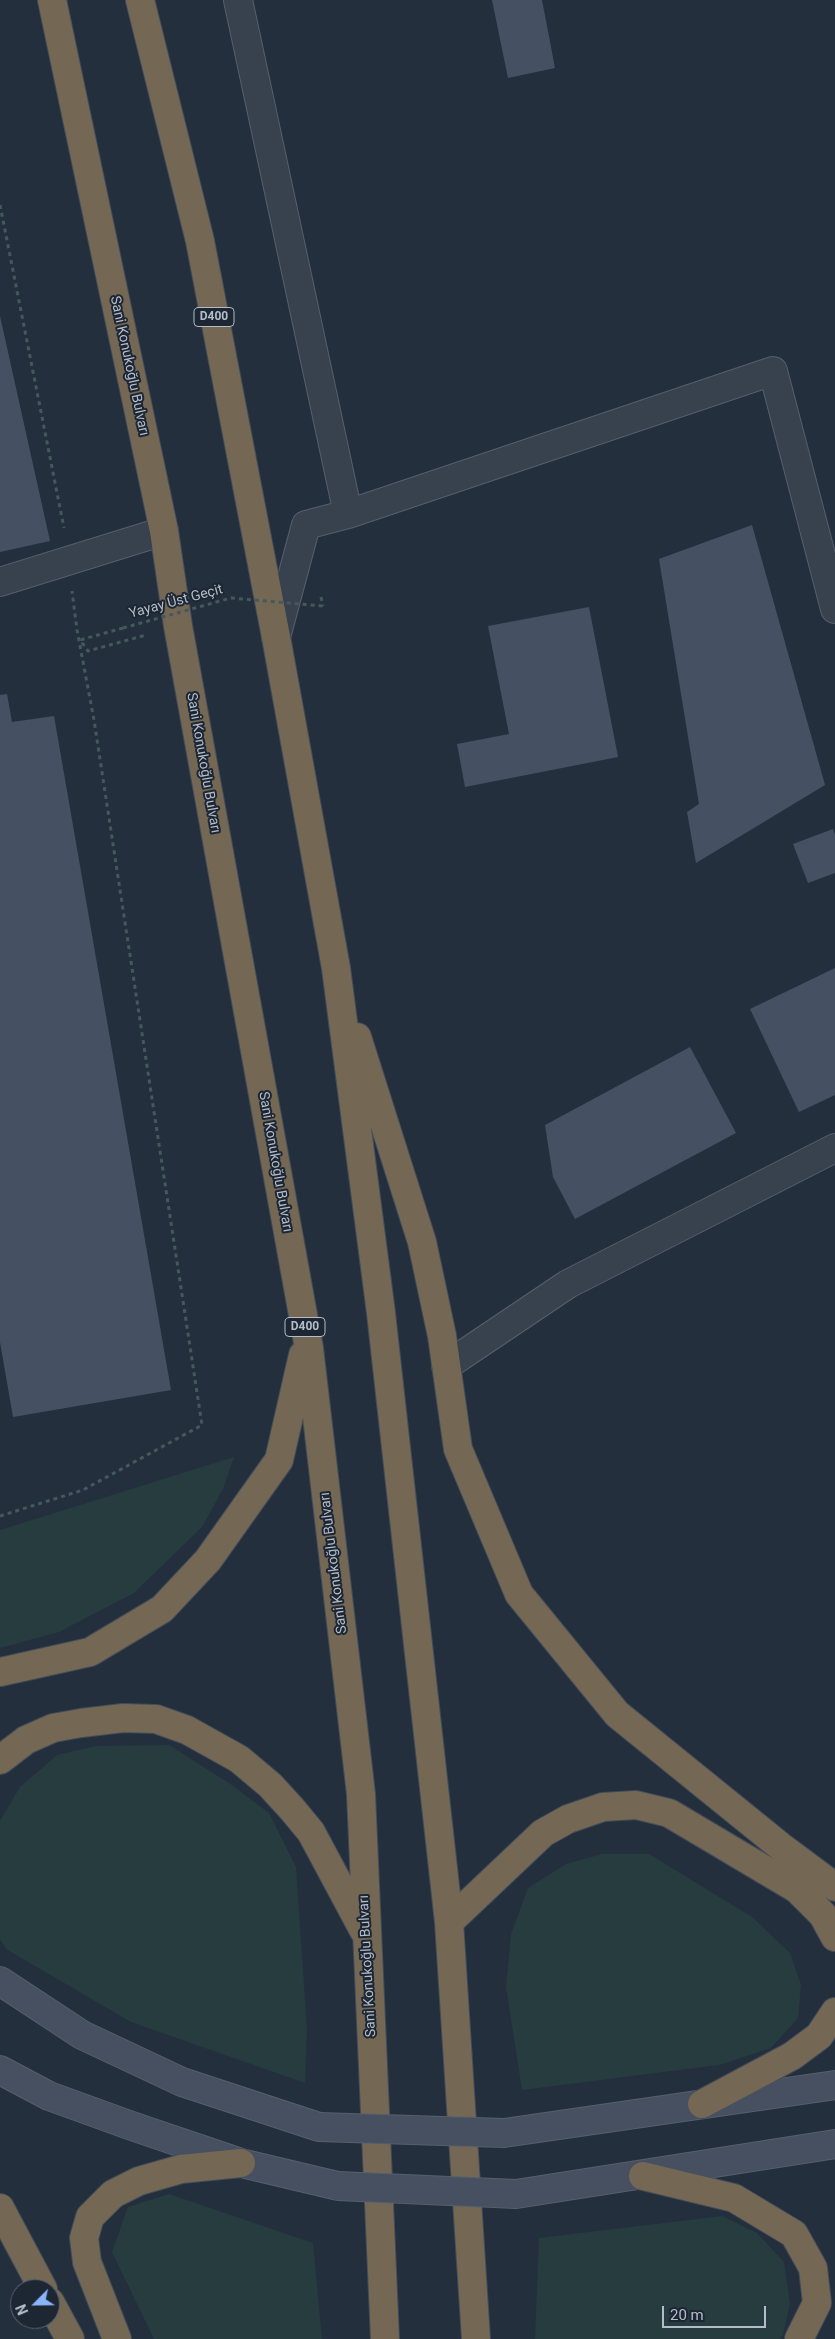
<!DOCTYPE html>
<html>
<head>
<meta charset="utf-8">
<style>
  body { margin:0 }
  #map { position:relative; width:835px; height:2339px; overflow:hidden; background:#242f3e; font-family:Roboto,sans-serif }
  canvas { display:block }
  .north { position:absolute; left:10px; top:2279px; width:50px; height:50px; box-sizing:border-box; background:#1d2633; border:1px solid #59626f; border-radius:50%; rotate:247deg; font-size:14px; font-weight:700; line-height:20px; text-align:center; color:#b4bcc9 }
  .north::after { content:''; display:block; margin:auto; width:18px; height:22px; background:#8ab4f8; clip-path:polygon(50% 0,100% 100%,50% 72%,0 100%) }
  .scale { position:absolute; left:662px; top:2306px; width:104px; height:22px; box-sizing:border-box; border:2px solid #b4bcc9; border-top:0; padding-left:6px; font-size:15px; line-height:18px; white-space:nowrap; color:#b4bcc9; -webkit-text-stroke:4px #1d2633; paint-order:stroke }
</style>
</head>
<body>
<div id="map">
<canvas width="835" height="2339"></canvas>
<div class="north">N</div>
<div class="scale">20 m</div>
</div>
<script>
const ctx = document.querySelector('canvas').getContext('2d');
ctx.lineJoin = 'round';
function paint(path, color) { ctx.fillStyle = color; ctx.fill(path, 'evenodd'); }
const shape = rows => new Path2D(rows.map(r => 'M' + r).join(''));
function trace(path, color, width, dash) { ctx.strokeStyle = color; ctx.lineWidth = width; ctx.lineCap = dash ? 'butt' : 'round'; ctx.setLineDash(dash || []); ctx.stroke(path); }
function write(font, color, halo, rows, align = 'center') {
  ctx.font = font + ' Roboto,sans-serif'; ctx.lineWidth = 4; ctx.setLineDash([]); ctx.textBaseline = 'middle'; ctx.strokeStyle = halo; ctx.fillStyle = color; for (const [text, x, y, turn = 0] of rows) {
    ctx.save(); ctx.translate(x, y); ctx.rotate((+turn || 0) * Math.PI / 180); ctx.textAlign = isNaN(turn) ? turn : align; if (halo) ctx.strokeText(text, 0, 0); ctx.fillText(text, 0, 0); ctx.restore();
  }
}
const green = shape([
  [234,1457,223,1489,202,1527,134,1593,59,1632,0,1648,0,1530],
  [169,1745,232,1785,269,1813,296,1867,307,2029,305,2083,131,2022,6,1949,0,1939,0,1821,20,1787,57,1755,96,1746],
  [602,1854,649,1854,752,1917,790,1953,801,1985,798,2018,771,2048,719,2065,522,2090,506,1987,511,1934,528,1888,566,1864],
  [169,2194,313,2243,322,2339,154,2339,112,2252,128,2207],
  [722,2216,757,2233,784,2262,790,2304,783,2335,780,2339,535,2339,539,2238]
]);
const building = shape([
  [492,0,542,0,555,68,508,78],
  [0,316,50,541,0,552],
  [752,525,825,785,696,863,687,812,699,804,659,559],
  [589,607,618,757,465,787,457,744,509,734,488,626],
  [7,694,12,722,54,716,171,1390,13,1417,0,1342,0,695],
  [833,829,835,835,835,873,808,883,793,844],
  [835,968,835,1095,799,1112,750,1009],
  [690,1047,736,1133,575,1219,553,1177,545,1125]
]);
const path = shape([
  [0,205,64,528],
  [321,597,323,606],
  [123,628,80,640,88,651,146,635],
  [0,1516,83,1490,202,1425,94,720,77,630,72,591]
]);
const street = shape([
  [238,0,348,514],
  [0,582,164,531],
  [276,637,306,525,348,514,773,371,835,609],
  [446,1366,568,1284,835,1148]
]);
const secondary = shape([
  [0,1981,82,2035,182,2082,319,2127],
  [0,2070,49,2096,129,2125,241,2163,338,2186],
  [504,2133,835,2085],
  [516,2194,835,2144]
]);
const highway = shape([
  [52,0,164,531,178,626,309,1348,361,1794,385,2339],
  [140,0,200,241,276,637,336,968,381,1313,449,1922,476,2339],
  [357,1037,422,1242,442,1336,458,1449,519,1594,617,1714,780,1846,835,1887],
  [0,1672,90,1652,162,1609,208,1560,279,1460,303,1355],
  [0,1760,26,1740,53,1728,81,1723,123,1718,156,1719,187,1730,239,1759,270,1785,292,1809,311,1832,364,1931],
  [449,1922,543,1833,568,1819,603,1807,636,1805,669,1813,797,1889,823,1915,835,1937],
  [702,2104,792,2056,819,2036,835,2012],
  [643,2176,734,2198,794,2234,813,2268,817,2303,799,2339],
  [0,2208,43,2289],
  [50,2302,70,2339],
  [117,2339,87,2262,84,2238,90,2217,113,2194,139,2181,181,2169,241,2163]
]);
const pathBridge = shape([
  [123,628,231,598,323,606]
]);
const secondaryBridge = shape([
  [319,2127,504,2133],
  [338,2186,516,2194]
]);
const shields = [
  [214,317,40],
  [305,1327,40]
];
const shieldNames = [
  ["D400",214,317],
  ["D400",305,1327]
];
const streetNames = [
  ["Sani Konukoğlu Bulvarı",129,366,78],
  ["Yayay Üst Geçit",176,602,-15],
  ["Sani Konukoğlu Bulvarı",203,763,80],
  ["Sani Konukoğlu Bulvarı",275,1162,80],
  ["Sani Konukoğlu Bulvarı",334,1563,-97],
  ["Sani Konukoğlu Bulvarı",368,1966,-93]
];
paint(green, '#263c3f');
paint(building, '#455162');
trace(street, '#565f6c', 30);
trace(secondary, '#565f6c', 30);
trace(highway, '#434c59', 30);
trace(path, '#44595c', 3, [4, 4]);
trace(street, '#38414e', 28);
trace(secondary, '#465061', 28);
trace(highway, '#746855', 28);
trace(secondaryBridge, '#565f6c', 30, []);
trace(pathBridge, '#44595c', 3, [4, 4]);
trace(secondaryBridge, '#465061', 28);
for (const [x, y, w] of shields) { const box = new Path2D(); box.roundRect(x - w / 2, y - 9.5, w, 19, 4); ctx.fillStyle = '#1d2633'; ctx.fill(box); trace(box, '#b4bcc9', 1); }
write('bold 12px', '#b4bcc9', null, shieldNames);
write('14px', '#b4bcc9', '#1d2633', streetNames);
</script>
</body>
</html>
